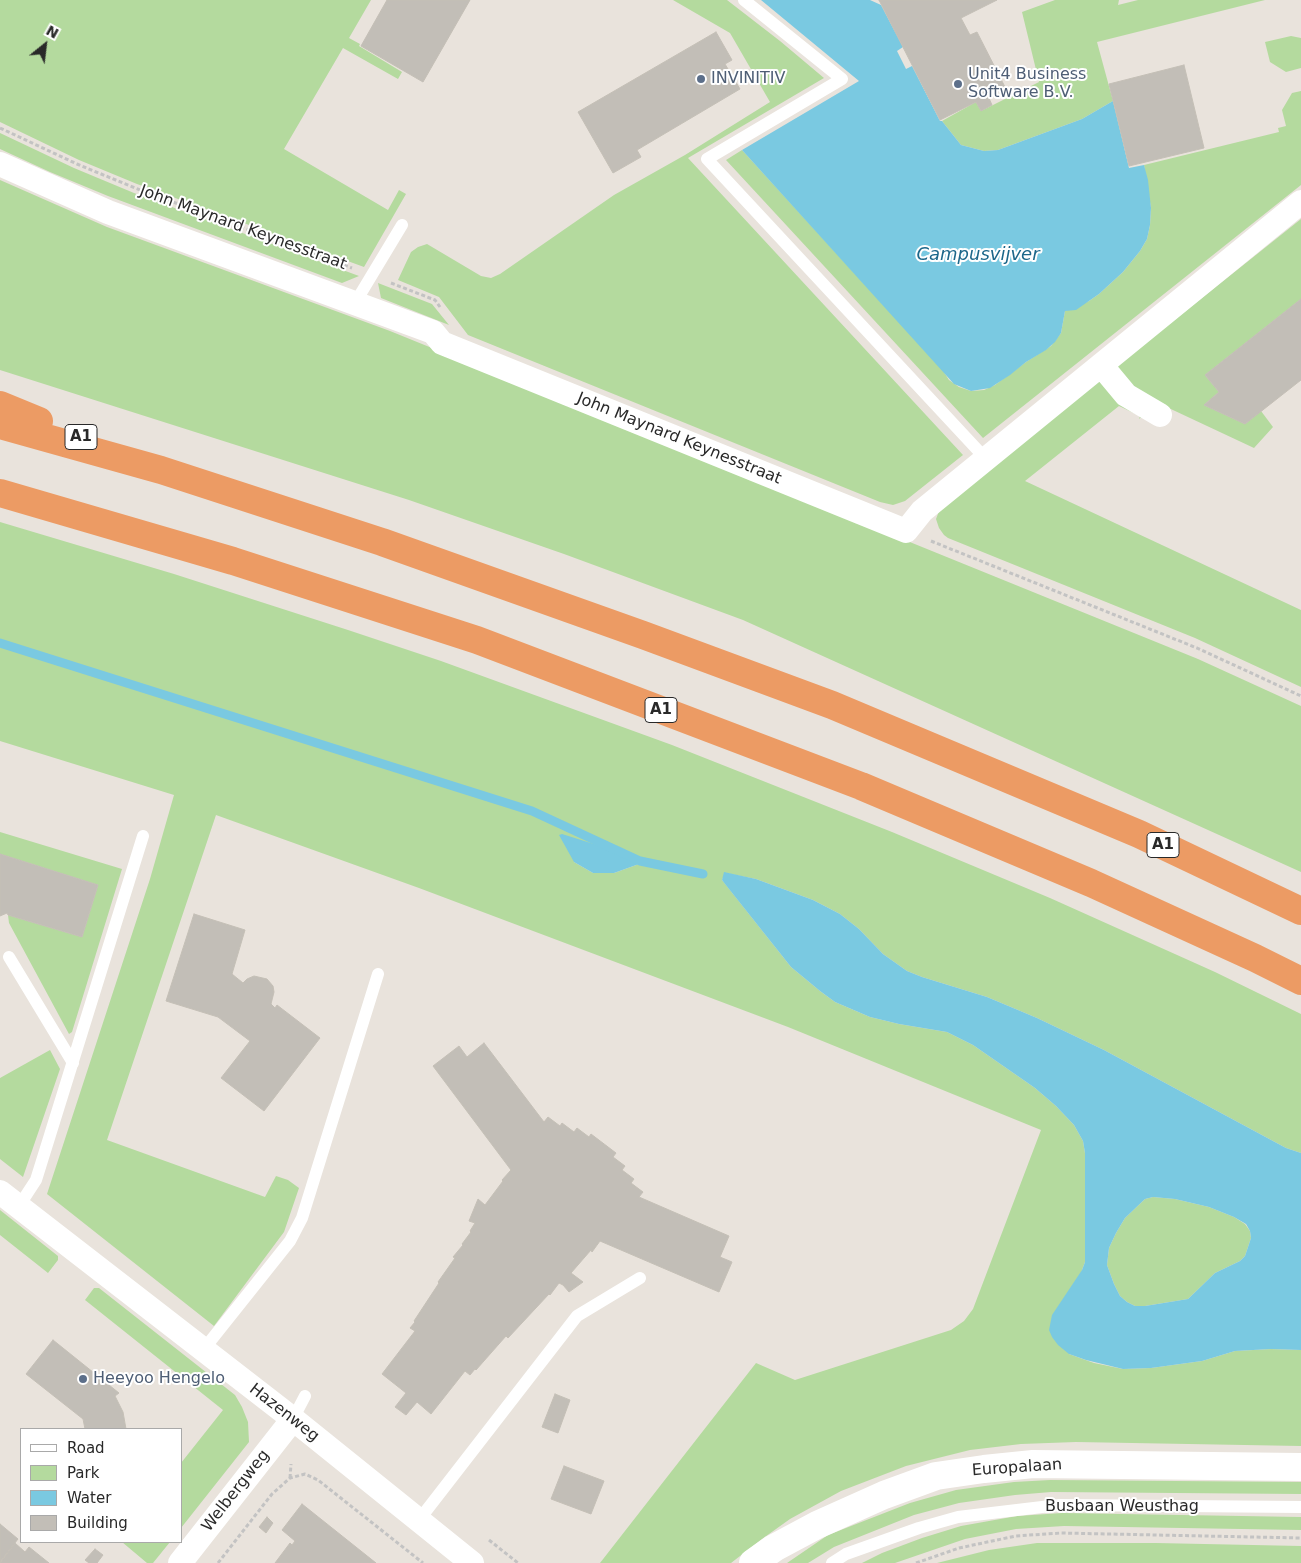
<!DOCTYPE html>
<html>
<head>
<meta charset="utf-8">
<style>
  body { margin:0 }
  #map { position:relative; width:1301px; height:1563px; overflow:hidden; background:#e9e3dc; font-family:"DejaVu Sans",sans-serif }
  canvas { display:block }
  .legend { position:absolute; left:20px; top:1428px; width:162px; height:115px; box-sizing:border-box; background:#fff; border:1px solid #a9a9a9; margin:0; padding:6px 9px; list-style:none; font-size:15px; color:#292929 }
  .legend li { display:flex; align-items:center; gap:10px; height:25px }
  .legend b { width:25px; border:1px solid #a9a9a9 }
  .north { position:absolute; left:20px; top:20px; width:50px; height:50px; -webkit-text-stroke:4px #fff; paint-order:stroke; rotate:29deg; font-size:14px; font-weight:700; line-height:20px; text-align:center; color:#292929 }
  .north::after { content:''; display:block; margin:auto; width:18px; height:22px; background:#292929; clip-path:polygon(50% 0,100% 100%,50% 72%,0 100%) }
</style>
</head>
<body>
<div id="map">
<canvas width="1301" height="1563"></canvas>
<ul class="legend">
<li><b style="height:6px;background:#fff"></b>Road</li>
<li><b style="height:14px;background:#b4da9e"></b>Park</li>
<li><b style="height:14px;background:#7ac9e1"></b>Water</li>
<li><b style="height:14px;background:#c2beb7"></b>Building</li>
</ul>
<div class="north">N</div>
</div>
<script>
const ctx = document.querySelector('canvas').getContext('2d');
ctx.lineJoin = 'round';
function paint(path, color) { ctx.fillStyle = color; ctx.fill(path, 'evenodd'); }
const shape = rows => new Path2D(rows.map(r => 'M' + r).join(''));
function trace(path, color, width, dash) { ctx.strokeStyle = color; ctx.lineWidth = width; ctx.lineCap = dash ? 'butt' : 'round'; ctx.setLineDash(dash || []); ctx.stroke(path); }
function write(font, color, halo, rows, align = 'center') {
  ctx.font = font + ' "DejaVu Sans",sans-serif'; ctx.lineWidth = 4; ctx.setLineDash([]); ctx.textBaseline = 'middle'; ctx.strokeStyle = halo; ctx.fillStyle = color; for (const [text, x, y, turn = 0] of rows) {
    ctx.save(); ctx.translate(x, y); ctx.rotate((+turn || 0) * Math.PI / 180); ctx.textAlign = isNaN(turn) ? turn : align; if (halo) ctx.strokeText(text, 0, 0); ctx.fillText(text, 0, 0); ctx.restore();
  }
}
const green = shape([
  [0,0,371,0,349,38,360,44,359,46,402,72,398,79,343,48,284,149,388,210,399,190,406,194,364,267,137,184,79,160,0,122],
  [673,0,727,0,780,41,824,78,688,158,963,455,905,501,893,505,880,502,468,335,439,297,398,280,411,252,418,247,427,244,481,276,491,278,500,274,614,195,685,155,770,102,730,33],
  [1055,0,1119,0,1118,5,1138,0,1265,0,1097,42,1113,101,1082,119,998,150,984,151,961,145,942,121,976,102,981,111,1039,82,1022,12],
  [1291,36,1301,38,1301,68,1286,72,1270,62,1265,42],
  [1301,91,1301,185,983,438,726,160,742,150,942,369,949,380,959,387,971,391,984,390,995,385,1026,362,1051,346,1061,333,1065,311,1089,301,1099,294,1123,272,1140,251,1147,239,1150,225,1151,208,1144,165,1279,132,1278,128,1286,126,1282,110,1292,93],
  [0,133,74,168,134,193,359,276,342,283,108,196,50,172,0,149],
  [0,180,107,227,390,331,1198,659,1301,706,1301,872,743,620,564,554,409,500,0,370],
  [1301,219,1301,299,1205,375,1219,392,1204,405,1245,424,1261,411,1273,427,1254,448,1158,403,1139,419,1140,416,1119,406,1025,481,1301,610,1301,687,1195,638,948,538,944,535,939,528,936,519,941,506],
  [378,283,432,304,449,325,381,298],
  [0,522,174,574,348,630,441,661,672,745,892,832,1050,898,1215,972,1301,1014,1301,1153,1286,1148,1104,1050,1037,1018,987,997,922,977,907,971,883,954,859,929,840,914,813,900,756,879,725,873,722,880,791,967,820,991,835,1002,870,1017,899,1024,947,1032,973,1045,1035,1088,1056,1106,1074,1125,1083,1141,1085,1153,1085,1262,1082,1270,1069,1354,1094,1363,1123,1369,1151,1368,1202,1361,1235,1351,1271,1349,1301,1350,1301,1446,1076,1442,1021,1444,970,1450,906,1466,841,1491,790,1519,762,1539,731,1563,600,1563,756,1363,795,1380,951,1330,964,1321,973,1309,1041,1130,788,1027,419,888,216,815,107,1140,265,1197,276,1176,288,1180,299,1188,284,1232,214,1326,47,1194,150,879,174,795,0,741],
  [574,862,639,864,614,873,593,873],
  [0,832,122,869,72,1032,69,1034,9,923,8,915,82,937,98,885,0,854],
  [50,1050,60,1069,23,1177,0,1159,0,1078],
  [1153,1197,1175,1199,1209,1207,1234,1217,1245,1224,1250,1231,1251,1238,1245,1256,1240,1261,1215,1273,1188,1299,1145,1306,1135,1306,1127,1302,1120,1296,1114,1284,1107,1265,1109,1248,1116,1233,1125,1218,1145,1199],
  [0,1210,58,1256,58,1260,48,1273,0,1235],
  [94,1288,99,1288,235,1395,242,1407,248,1422,249,1442,181,1528,181,1463,223,1410,85,1300],
  [1050,1480,1301,1482,1301,1494,1051,1492,1015,1495,959,1503,914,1515,834,1547,808,1563,787,1563,828,1535,910,1503,956,1490,1014,1482],
  [1062,1513,1301,1517,1301,1530,1064,1526,1016,1529,965,1539,895,1563,862,1563,882,1553,922,1538,961,1526,1017,1516],
  [122,1542,170,1542,153,1563,147,1563],
  [1037,1543,1156,1543,1301,1546,1301,1563,937,1563,989,1550]
]);
const water = shape([
  [761,0,870,0,881,5,903,47,897,51,906,69,912,66,940,121,942,121,961,145,984,151,998,150,1082,119,1113,101,1129,168,1144,165,1148,180,1151,208,1150,225,1147,239,1140,251,1123,272,1099,294,1076,310,1065,311,1061,333,1055,342,1046,350,1026,362,1010,375,990,388,971,391,954,384,742,150,859,81],
  [562,834,597,845,639,864,614,873,593,873,574,862,559,835],
  [724,872,756,879,813,900,840,914,859,929,883,954,907,971,922,977,987,997,1037,1018,1104,1050,1286,1148,1301,1153,1301,1350,1271,1349,1235,1351,1202,1361,1151,1368,1123,1369,1086,1360,1069,1354,1058,1345,1052,1337,1049,1330,1052,1315,1082,1270,1085,1262,1085,1153,1083,1141,1074,1125,1056,1106,1035,1088,973,1045,947,1032,899,1024,870,1017,835,1002,820,991,791,967,725,884,722,880],
  [1153,1197,1175,1199,1209,1207,1234,1217,1246,1224,1250,1231,1251,1238,1245,1256,1240,1261,1215,1273,1188,1299,1145,1306,1135,1306,1127,1302,1120,1296,1114,1284,1107,1265,1109,1248,1116,1233,1125,1218,1145,1199]
]);
const stream = shape([
  [0,643,532,811,640,861,703,874]
]);
const building = shape([
  [387,0,470,0,423,82,361,46,387,0],
  [879,0,997,0,961,18,970,35,977,32,1005,87,988,96,992,105,981,111,976,102,940,120,879,0],
  [716,32,732,60,725,64,740,89,637,150,641,157,613,173,578,112,716,32],
  [1184,65,1204,148,1129,166,1109,84,1184,65],
  [1301,299,1301,380,1245,424,1204,405,1219,392,1205,375,1301,299],
  [0,854,98,885,82,937,8,915,7,913,0,916,0,854],
  [194,914,245,930,232,974,243,983,247,979,254,976,267,979,273,986,274,992,271,1004,275,1008,277,1005,320,1038,264,1111,221,1078,250,1041,218,1017,166,1001,194,914],
  [484,1043,544,1122,548,1117,560,1126,562,1123,574,1132,577,1128,589,1137,591,1134,616,1153,613,1157,625,1166,622,1170,634,1179,631,1183,643,1192,639,1197,729,1236,720,1257,732,1262,719,1292,600,1241,592,1252,591,1250,571,1273,583,1282,569,1292,563,1285,559,1283,550,1295,549,1294,508,1338,506,1336,476,1370,475,1369,470,1375,465,1371,431,1414,417,1402,406,1415,395,1407,406,1393,382,1374,415,1331,410,1328,415,1322,414,1321,439,1283,438,1282,455,1258,453,1257,463,1245,462,1244,471,1232,470,1231,475,1223,469,1221,478,1199,485,1205,503,1181,502,1180,511,1170,433,1066,459,1046,467,1057,484,1043],
  [53,1340,119,1393,115,1396,123,1412,126,1429,85,1429,83,1419,26,1374,53,1340],
  [555,1394,570,1400,558,1433,542,1427,555,1394],
  [564,1466,604,1481,591,1514,551,1499,564,1466],
  [302,1504,376,1563,275,1563,290,1543,292,1545,295,1541,282,1530,302,1504],
  [267,1517,273,1523,266,1533,259,1527,267,1517],
  [0,1524,18,1539,0,1562,0,1524],
  [15,1543,25,1552,29,1547,49,1563,0,1563,15,1543],
  [95,1549,103,1555,97,1563,89,1563,85,1560,95,1549]
]);
const path = shape([
  [0,128,77,164,135,188,352,268],
  [391,283,435,300,440,307],
  [931,541,1197,648,1301,696],
  [290,1478,291,1464],
  [489,1540,518,1563],
  [218,1563,272,1494,290,1478,305,1474,318,1480,423,1563],
  [916,1563,959,1548,1016,1536,1061,1533,1301,1538]
]);
const service = shape([
  [744,0,842,79,707,159,986,459],
  [355,303,402,225],
  [9,957,73,1063],
  [19,1206,36,1180,143,836],
  [204,1349,290,1241,302,1218,378,974],
  [293,1419,305,1396],
  [419,1520,577,1316,640,1278],
  [832,1563,846,1554,919,1528,958,1517,1059,1505,1301,1507]
]);
const minor = shape([
  [0,164,108,212,433,332,442,343,906,531,922,511,1301,202],
  [1101,365,1126,395,1160,415],
  [0,1192,293,1419,472,1563],
  [180,1563,293,1419]
]);
const tertiary = shape([
  [753,1563,774,1548,817,1525,884,1495,936,1476,984,1469,1033,1464,1301,1467]
]);
const motorway = shape([
  [0,405,39,421],
  [0,425,161,470,382,542,643,635,832,705,1139,834,1301,911],
  [0,493,233,561,477,640,861,786,1091,883,1255,958,1301,981]
]);
const markers = [
  [701,79,5,"#5c6f8a"],
  [958,84,5,"#5c6f8a"],
  [83,1379,5,"#5c6f8a"]
];
const shields = [
  [81,437,32],
  [661,710,32],
  [1163,845,32]
];
const shieldNames = [
  ["A1",81,437],
  ["A1",661,710],
  ["A1",1163,845]
];
const serviceNames = [
  ["Unit4 Business",968,75],
  ["Software B.V.",968,93],
  ["INVINITIV",711,79],
  ["Heeyoo Hengelo",93,1379]
];
const streetNames = [
  ["John Maynard Keynesstraat",243,228,20],
  ["John Maynard Keynesstraat",679,439,22],
  ["Hazenweg",284,1413,38],
  ["Europalaan",1017,1468,-4],
  ["Welbergweg",236,1491,-52],
  ["Busbaan Weusthag",1122,1507]
];
const waterNames = [
  ["Campusvijver",978,255]
];
paint(green, '#b4da9e');
paint(water, '#7ac9e1');
trace(stream, '#7ac9e1', 9);
paint(building, '#c2beb7');
trace(building, '#c4bfb6', 1);
trace(path, '#c3c3c3', 3, [4, 2.5]);
trace(service, '#fff', 12);
trace(minor, '#fff', 24);
trace(tertiary, '#fff', 28);
trace(motorway, '#ec9b64', 28);
for (const [x, y, r, color] of markers) { const dot = new Path2D(); dot.arc(x, y, r, 0, 2 * Math.PI); ctx.fillStyle = color; ctx.fill(dot); trace(dot, '#fff', 2); }
for (const [x, y, w] of shields) { const box = new Path2D(); box.roundRect(x - w / 2, y - 12.5, w, 25, 4); ctx.fillStyle = '#fff'; ctx.fill(box); trace(box, '#292929', 1); }
write('bold 15px', '#292929', null, shieldNames);
write('16px', '#4e5e75', '#fff', serviceNames, 'left');
write('16px', '#292929', '#fff', streetNames);
write('italic 18px', '#1c678a', '#fff', waterNames);
</script>
</body>
</html>
